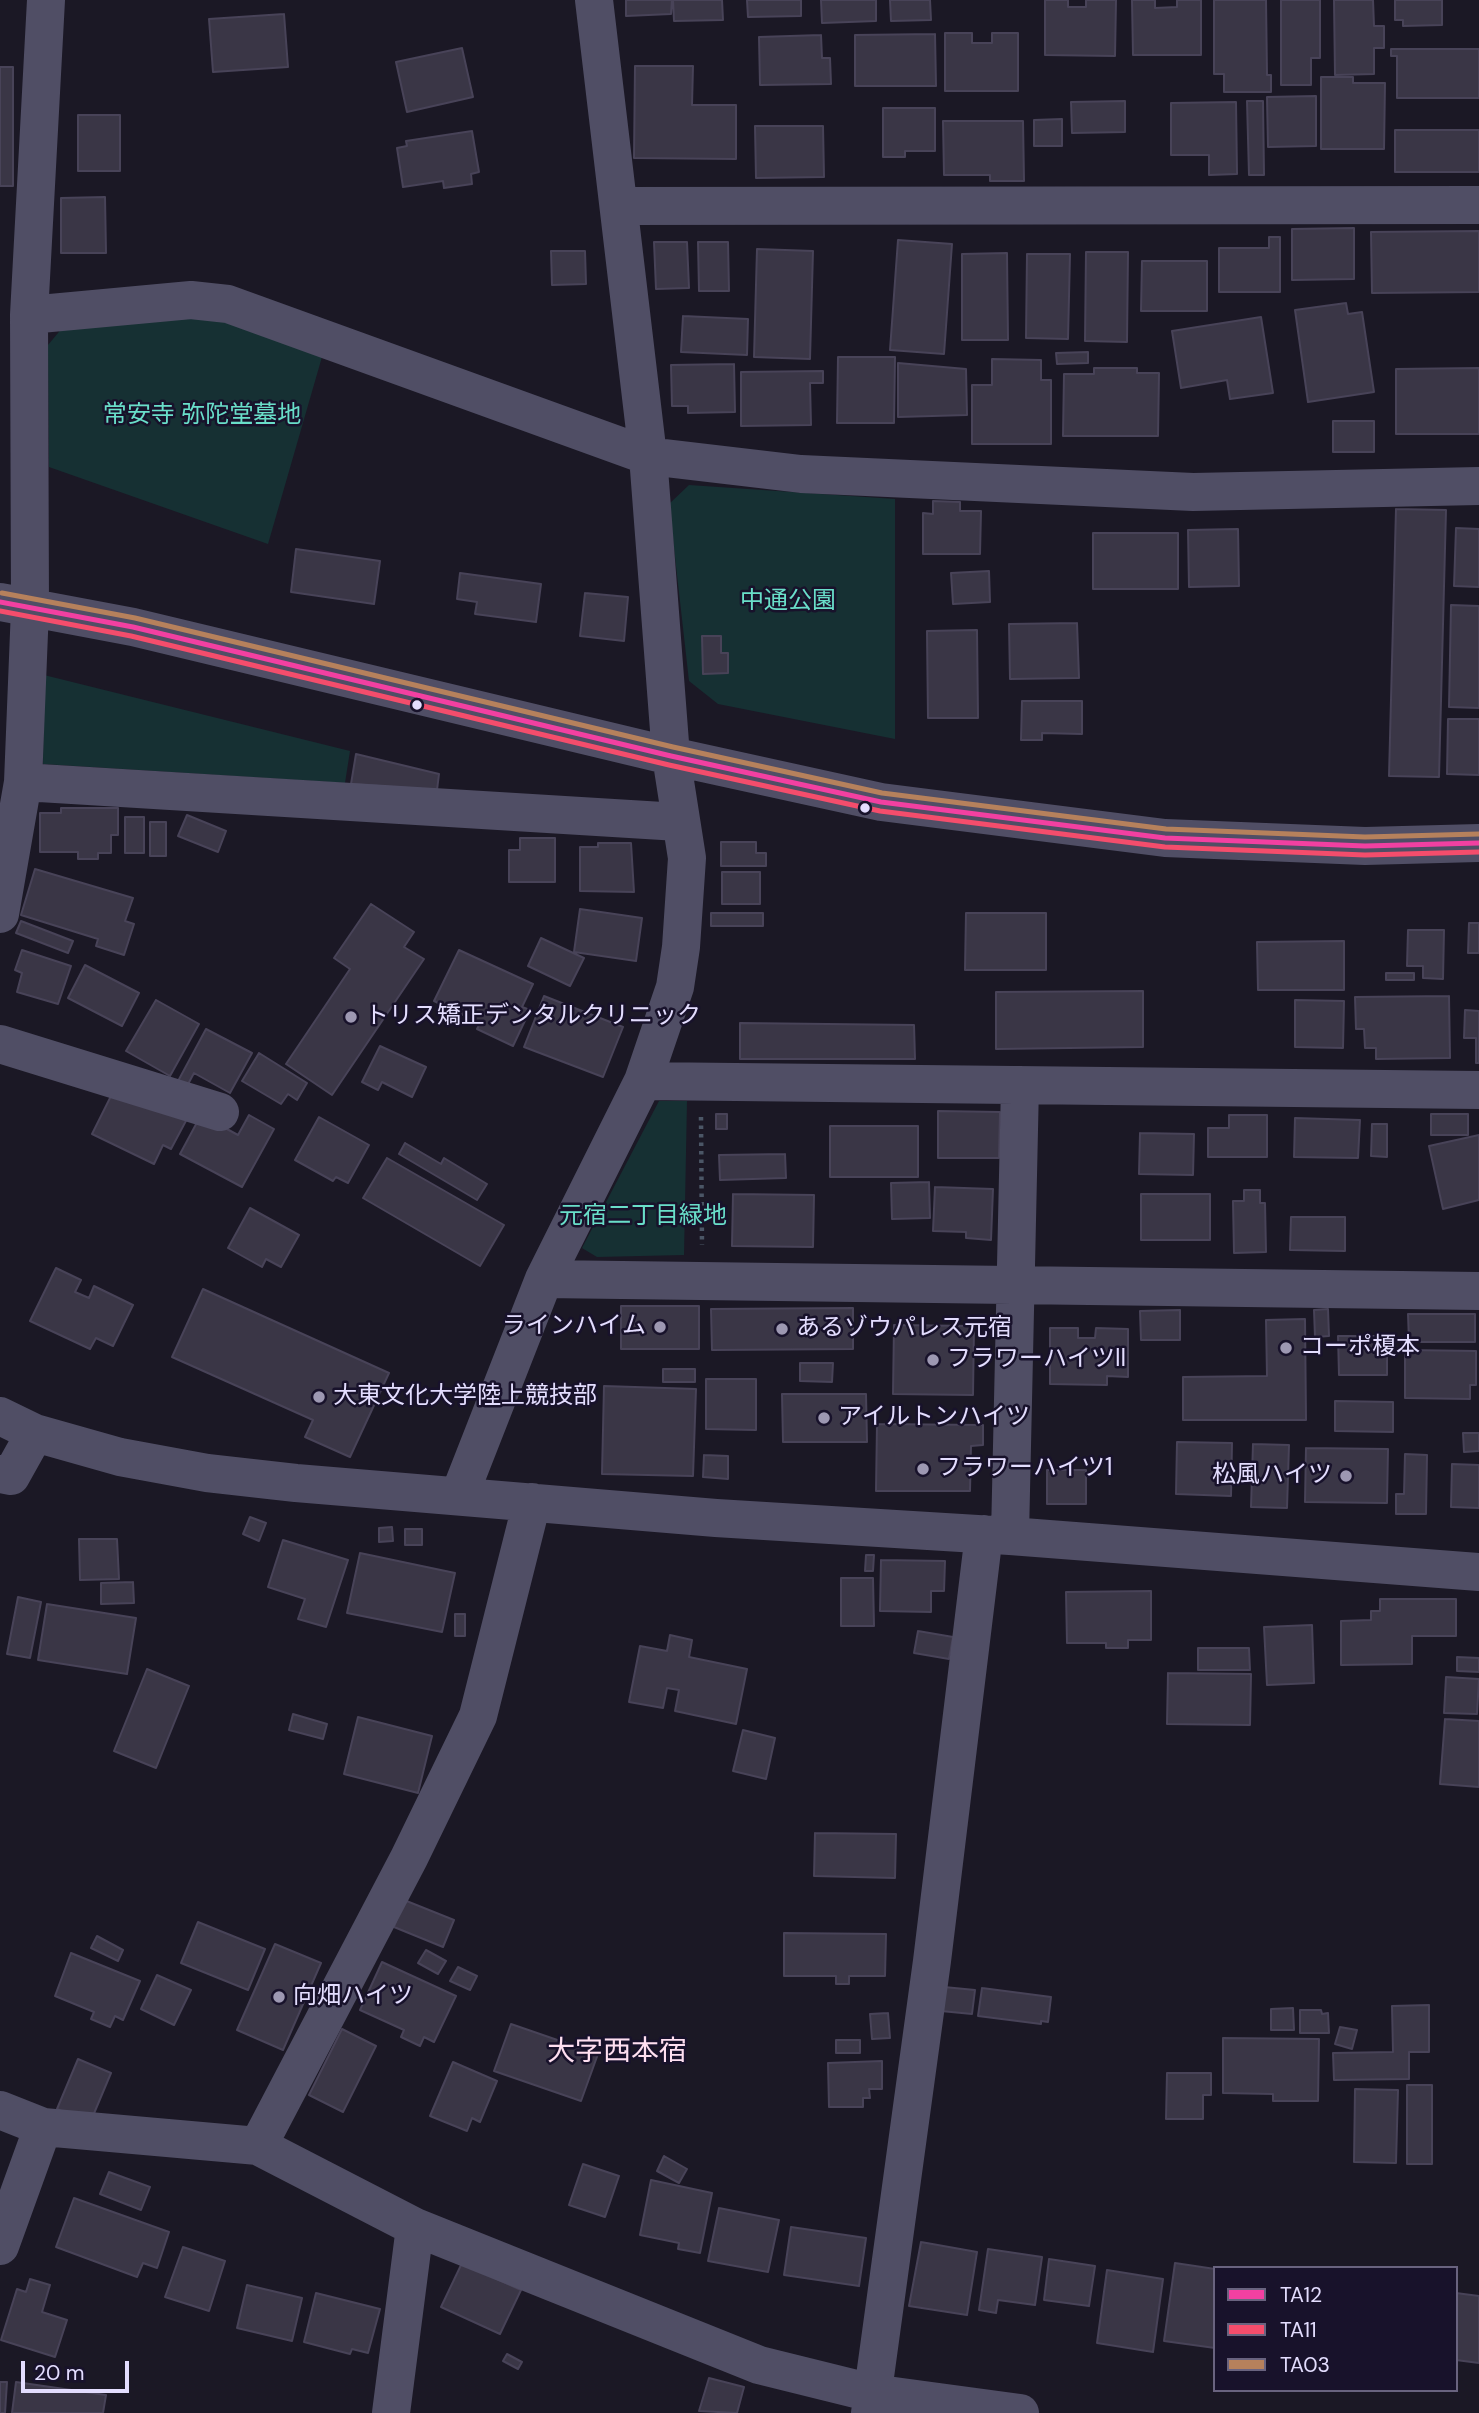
<!DOCTYPE html>
<html>
<head>
<meta charset="utf-8">
<style>
  body { margin:0 }
  #map { position:relative; width:1479px; height:2413px; overflow:hidden; background:#1b1825; font-family:"DM Sans",sans-serif }
  canvas { display:block }
  .legend { position:absolute; left:1213px; top:2266px; width:245px; height:126px; box-sizing:border-box; background:#18122b; border:2px solid #69637f; margin:0; padding:9px 12px; list-style:none; font-size:21px; color:#e3ddfe }
  .legend li { display:flex; align-items:center; gap:14px; height:35px }
  .legend b { width:35px; border:2px solid #69637f }
  .scale { position:absolute; left:21px; top:2361px; width:108px; height:32px; box-sizing:border-box; border:4px solid #e3ddfe; border-top:0; padding-left:9px; font-size:21px; line-height:24px; white-space:nowrap; color:#e3ddfe; -webkit-text-stroke:5px #18122b; paint-order:stroke }
</style>
</head>
<body>
<div id="map">
<canvas width="1479" height="2413"></canvas>
<ul class="legend">
<li><b style="height:9px;background:#f240a1"></b>TA12</li>
<li><b style="height:9px;background:#f44d6c"></b>TA11</li>
<li><b style="height:9px;background:#b6815c"></b>TA03</li>
</ul>
<div class="scale">20 m</div>
</div>
<script>
const ctx = document.querySelector('canvas').getContext('2d');
ctx.lineJoin = 'round';
function paint(path, color) { ctx.fillStyle = color; ctx.fill(path, 'evenodd'); }
const shape = rows => new Path2D(rows.map(r => 'M' + r).join(''));
function trace(path, color, width, dash) { ctx.strokeStyle = color; ctx.lineWidth = width; ctx.lineCap = dash ? 'butt' : 'round'; ctx.setLineDash(dash || []); ctx.stroke(path); }
function write(font, color, halo, rows, align = 'center') {
  ctx.font = font + ' "DM Sans","Noto Sans JP",sans-serif'; ctx.lineWidth = 5; ctx.setLineDash([]); ctx.textBaseline = 'middle'; ctx.strokeStyle = halo; ctx.fillStyle = color; for (const [text, x, y, turn = 0] of rows) {
    ctx.save(); ctx.translate(x, y); ctx.rotate((+turn || 0) * Math.PI / 180); ctx.textAlign = isNaN(turn) ? turn : align; if (halo) ctx.strokeText(text, 0, 0); ctx.fillText(text, 0, 0); ctx.restore();
  }
}
const green = shape([
  [214,316,324,350,268,544,49,467,48,345,63,327],
  [689,485,895,499,895,739,718,704,689,681,669,504],
  [44,675,350,751,345,783,43,764],
  [659,1101,687,1101,684,1255,597,1257,582,1248]
]);
const building = shape([
  [626,0,672,0,671,14,626,16,626,0],
  [673,0,722,0,723,20,674,21,673,0],
  [747,0,801,0,801,16,748,17,747,0],
  [821,0,876,0,876,21,822,23,821,0],
  [890,0,930,0,931,20,891,21,890,0],
  [1045,0,1068,0,1068,7,1086,7,1086,0,1116,0,1115,56,1045,55,1045,0],
  [1132,0,1155,0,1155,8,1177,7,1177,0,1201,0,1201,55,1133,55,1132,0],
  [1214,0,1266,0,1267,75,1271,75,1271,92,1224,92,1224,74,1214,74,1214,0],
  [1281,0,1320,0,1320,58,1311,58,1311,85,1281,85,1281,0],
  [1334,0,1373,0,1374,26,1384,26,1384,48,1374,48,1374,74,1335,75,1334,0],
  [1395,0,1442,0,1442,25,1403,26,1403,20,1395,20,1395,0],
  [284,14,288,67,213,72,209,19,284,14],
  [945,33,972,33,972,43,992,43,992,33,1018,33,1018,91,945,91,945,33],
  [935,34,936,86,855,86,855,35,935,34],
  [821,35,822,58,830,58,831,84,760,85,759,37,821,35],
  [462,48,473,97,407,112,396,62,462,48],
  [1391,49,1479,49,1479,98,1397,98,1397,56,1391,56,1391,49],
  [635,66,693,66,692,105,736,105,736,159,634,158,635,66],
  [0,67,13,67,13,186,0,186,0,67],
  [1321,77,1353,77,1353,83,1385,83,1384,149,1321,149,1321,77],
  [1316,96,1316,146,1268,147,1267,97,1316,96],
  [1125,101,1125,132,1072,133,1071,102,1125,101],
  [1247,101,1263,101,1264,175,1249,175,1247,101],
  [1236,102,1237,174,1209,175,1209,155,1171,155,1171,103,1236,102],
  [883,108,935,108,935,151,905,151,905,157,883,157,883,108],
  [78,115,120,115,120,171,78,171,78,115],
  [1062,119,1062,146,1034,146,1034,120,1062,119],
  [943,121,1023,121,1024,181,990,181,990,175,944,175,943,121],
  [755,126,823,126,824,177,756,178,755,126],
  [1395,130,1479,130,1479,172,1395,172,1395,130],
  [472,131,479,172,471,174,472,184,444,188,443,181,403,187,397,148,407,146,406,141,472,131],
  [105,197,106,253,61,253,61,198,105,197],
  [1354,228,1354,279,1292,280,1292,229,1354,228],
  [1479,231,1479,292,1372,293,1371,232,1479,231],
  [1269,237,1280,237,1280,292,1219,292,1219,248,1269,248,1269,237],
  [898,240,952,244,944,354,890,350,898,240],
  [654,242,687,242,689,288,656,289,654,242],
  [698,242,728,242,729,291,699,291,698,242],
  [757,249,813,251,810,359,754,357,757,249],
  [551,251,585,251,586,284,552,285,551,251],
  [1086,252,1128,252,1127,342,1085,341,1086,252],
  [1007,253,1008,340,962,340,962,254,1007,253],
  [1027,254,1070,254,1068,339,1026,338,1027,254],
  [1142,261,1207,261,1207,311,1141,311,1142,261],
  [1346,303,1348,314,1362,312,1374,392,1308,402,1295,310,1346,303],
  [683,316,748,319,747,355,681,352,683,316],
  [1261,317,1273,393,1230,399,1227,380,1181,388,1172,331,1261,317],
  [1088,352,1088,363,1057,364,1056,353,1088,352],
  [838,357,895,357,894,423,837,423,838,357],
  [992,359,1041,360,1041,380,1051,380,1051,444,972,444,972,385,992,385,992,359],
  [898,363,966,369,967,415,898,417,898,363],
  [734,364,735,412,688,413,688,406,672,406,671,365,734,364],
  [1094,368,1137,368,1137,373,1159,373,1158,436,1063,436,1064,374,1094,374,1094,368],
  [1479,368,1479,434,1396,434,1396,369,1479,368],
  [823,371,823,383,810,383,811,425,741,426,741,372,823,371],
  [1333,421,1374,421,1374,452,1333,452,1333,421],
  [933,501,960,502,960,511,981,511,980,554,923,554,923,513,933,514,933,501],
  [1396,509,1446,510,1439,777,1389,776,1396,509],
  [1456,528,1479,529,1479,587,1454,586,1456,528],
  [1238,529,1239,586,1189,587,1188,530,1238,529],
  [1093,533,1178,533,1178,589,1093,589,1093,533],
  [296,549,380,561,374,604,291,592,296,549],
  [989,571,990,602,953,604,951,573,989,571],
  [460,573,541,584,536,622,475,614,477,602,457,599,460,573],
  [585,593,628,597,624,641,580,636,585,593],
  [1451,605,1479,606,1479,708,1449,707,1451,605],
  [1077,623,1079,678,1010,679,1009,624,1077,623],
  [977,630,978,718,928,718,927,631,977,630],
  [702,636,721,636,721,653,728,653,728,673,703,674,702,636],
  [1022,701,1082,701,1082,734,1042,733,1042,740,1021,740,1022,701],
  [1448,719,1479,719,1479,775,1447,774,1448,719],
  [356,754,439,774,437,790,351,784,356,754],
  [61,808,118,808,118,835,111,835,111,853,98,853,98,859,78,859,78,852,40,852,40,813,61,813,61,808],
  [187,815,226,831,218,852,178,836,187,815],
  [125,817,144,817,144,853,125,853,125,817],
  [150,822,166,822,166,856,150,856,150,822],
  [520,838,555,838,555,882,509,882,509,850,520,850,520,838],
  [721,842,756,842,756,853,766,853,766,866,721,866,721,842],
  [598,843,631,843,634,892,580,891,580,847,598,847,598,843],
  [35,869,133,898,125,921,134,924,124,955,96,946,98,939,21,915,35,869],
  [722,872,760,872,760,904,722,904,722,872],
  [371,904,414,932,404,947,424,959,332,1095,286,1064,350,969,334,958,371,904],
  [580,909,642,918,636,961,574,952,580,909],
  [711,913,763,913,763,926,711,926,711,913],
  [966,913,1046,913,1046,970,965,970,966,913],
  [21,921,73,941,68,953,16,933,21,921],
  [1469,923,1479,923,1479,953,1468,953,1469,923],
  [1408,930,1444,930,1443,979,1423,978,1423,966,1407,966,1408,930],
  [541,938,584,958,570,986,528,966,541,938],
  [1344,941,1344,990,1258,990,1257,942,1344,941],
  [22,950,71,966,58,1004,17,992,22,973,15,970,22,950],
  [459,950,533,984,522,1007,530,1010,513,1046,477,1029,480,1023,434,1001,459,950],
  [85,965,139,993,122,1026,68,998,85,965],
  [1386,973,1414,973,1414,980,1386,980,1386,973],
  [1143,991,1143,1047,996,1049,996,992,1143,991],
  [544,996,623,1027,603,1077,524,1047,544,996],
  [1449,996,1450,1058,1376,1059,1376,1048,1365,1048,1364,1029,1356,1029,1355,997,1449,996],
  [156,1000,199,1024,170,1076,126,1051,156,1000],
  [1295,1000,1344,1001,1343,1048,1295,1047,1295,1000],
  [1465,1010,1479,1011,1479,1063,1476,1063,1476,1038,1464,1038,1465,1010],
  [740,1023,914,1025,915,1059,740,1059,740,1023],
  [206,1029,252,1053,230,1093,194,1073,186,1088,177,1083,206,1029],
  [380,1046,426,1067,412,1097,382,1082,378,1090,362,1082,380,1046],
  [259,1053,307,1083,297,1100,288,1094,281,1104,242,1081,259,1053],
  [112,1094,188,1117,171,1149,163,1145,154,1164,92,1134,112,1094],
  [938,1111,1000,1112,999,1158,938,1158,938,1111],
  [716,1114,727,1114,727,1129,716,1129,716,1114],
  [1431,1114,1468,1114,1468,1135,1431,1135,1431,1114],
  [201,1115,238,1135,249,1115,274,1129,242,1187,180,1154,201,1115],
  [1229,1115,1267,1115,1267,1157,1208,1157,1208,1128,1229,1128,1229,1115],
  [319,1117,369,1145,348,1183,336,1177,333,1181,295,1160,319,1117],
  [1295,1118,1360,1120,1358,1158,1294,1157,1295,1118],
  [1372,1124,1387,1124,1387,1157,1371,1156,1372,1124],
  [830,1126,918,1126,918,1177,830,1177,830,1126],
  [1140,1133,1194,1134,1193,1175,1139,1174,1140,1133],
  [1479,1135,1479,1200,1443,1209,1429,1146,1479,1135],
  [405,1143,441,1164,444,1158,487,1184,477,1200,399,1154,405,1143],
  [785,1154,786,1178,720,1180,719,1155,785,1154],
  [387,1158,504,1225,480,1266,363,1198,387,1158],
  [929,1182,930,1218,892,1219,891,1183,929,1182],
  [935,1187,993,1189,991,1240,966,1238,966,1232,933,1231,935,1187],
  [1244,1190,1260,1190,1260,1203,1265,1203,1266,1252,1234,1253,1233,1201,1244,1201,1244,1190],
  [733,1194,814,1195,813,1247,732,1246,733,1194],
  [1141,1194,1210,1194,1210,1240,1141,1240,1141,1194],
  [250,1208,299,1235,281,1267,266,1259,262,1267,228,1248,250,1208],
  [1291,1217,1345,1217,1345,1251,1290,1250,1291,1217],
  [56,1268,81,1280,75,1292,89,1298,94,1286,133,1305,113,1346,96,1338,90,1349,30,1321,56,1268],
  [203,1289,389,1373,350,1457,305,1437,313,1420,172,1357,203,1289],
  [621,1306,699,1306,699,1349,621,1349,621,1306],
  [853,1308,853,1349,712,1350,711,1309,853,1308],
  [1328,1309,1329,1336,1315,1337,1314,1310,1328,1309],
  [1180,1310,1180,1340,1141,1340,1140,1311,1180,1310],
  [1408,1314,1475,1314,1475,1342,1409,1342,1408,1314],
  [1305,1319,1306,1420,1183,1420,1183,1377,1267,1376,1266,1320,1305,1319],
  [894,1325,974,1326,973,1395,893,1394,894,1325],
  [1050,1328,1078,1328,1078,1338,1095,1338,1096,1328,1128,1329,1128,1377,1107,1376,1107,1385,1050,1384,1050,1328],
  [1338,1336,1378,1336,1379,1343,1387,1343,1387,1375,1339,1375,1338,1336],
  [1405,1350,1476,1351,1476,1385,1470,1385,1470,1399,1405,1398,1405,1350],
  [800,1363,833,1363,832,1382,800,1381,800,1363],
  [663,1369,695,1369,695,1382,663,1382,663,1369],
  [706,1379,756,1379,756,1430,706,1429,706,1379],
  [604,1386,696,1389,693,1476,602,1474,604,1386],
  [782,1394,866,1394,867,1442,783,1442,782,1394],
  [1335,1401,1393,1402,1393,1432,1335,1431,1335,1401],
  [877,1424,983,1425,983,1445,971,1446,970,1491,876,1491,877,1424],
  [1463,1433,1479,1433,1479,1451,1464,1452,1463,1433],
  [1177,1442,1232,1443,1231,1496,1176,1494,1177,1442],
  [1253,1444,1289,1445,1287,1508,1251,1507,1253,1444],
  [1306,1448,1388,1449,1387,1503,1305,1502,1306,1448],
  [1405,1454,1427,1455,1426,1514,1396,1514,1396,1494,1404,1494,1405,1454],
  [704,1455,728,1456,728,1479,703,1477,704,1455],
  [1452,1464,1479,1465,1479,1508,1451,1507,1452,1464],
  [1047,1470,1086,1470,1086,1504,1047,1504,1047,1470],
  [250,1517,266,1523,259,1541,243,1534,250,1517],
  [392,1527,393,1541,379,1542,379,1528,392,1527],
  [405,1529,422,1529,422,1545,405,1545,405,1529],
  [79,1539,117,1539,119,1579,80,1580,79,1539],
  [283,1540,348,1560,326,1627,298,1619,305,1599,268,1587,283,1540],
  [360,1553,455,1573,442,1632,347,1613,360,1553],
  [866,1555,874,1555,873,1571,865,1571,866,1555],
  [881,1560,945,1561,944,1591,931,1591,931,1612,880,1611,881,1560],
  [841,1578,873,1578,874,1626,841,1626,841,1578],
  [133,1582,134,1603,101,1604,101,1583,133,1582],
  [1151,1591,1151,1640,1128,1640,1128,1648,1106,1648,1106,1643,1067,1643,1066,1592,1151,1591],
  [18,1597,41,1602,30,1658,7,1654,18,1597],
  [1380,1599,1456,1599,1456,1636,1412,1636,1412,1664,1341,1665,1341,1621,1371,1620,1371,1611,1380,1611,1380,1599],
  [47,1604,136,1618,127,1674,38,1660,47,1604],
  [455,1614,465,1614,465,1636,455,1636,455,1614],
  [1312,1625,1314,1683,1267,1685,1264,1627,1312,1625],
  [918,1631,953,1637,949,1659,914,1653,918,1631],
  [670,1635,692,1640,689,1657,747,1669,736,1724,675,1711,679,1690,667,1688,663,1708,629,1702,640,1646,667,1651,670,1635],
  [1198,1648,1249,1648,1250,1670,1198,1670,1198,1648],
  [1457,1657,1479,1658,1479,1672,1457,1671,1457,1657],
  [147,1669,189,1686,156,1768,114,1751,147,1669],
  [1168,1673,1251,1674,1250,1725,1167,1724,1168,1673],
  [1446,1677,1479,1679,1477,1714,1444,1713,1446,1677],
  [293,1714,327,1724,323,1739,289,1730,293,1714],
  [358,1717,432,1736,418,1793,344,1774,358,1717],
  [1445,1719,1479,1721,1479,1787,1440,1784,1445,1719],
  [743,1730,775,1738,766,1779,733,1771,743,1730],
  [815,1833,896,1834,895,1878,814,1876,815,1833],
  [404,1900,454,1920,443,1947,394,1927,404,1900],
  [198,1922,265,1949,248,1990,181,1963,198,1922],
  [784,1933,886,1934,885,1976,849,1976,849,1984,836,1984,836,1976,784,1976,784,1933],
  [97,1936,123,1950,118,1961,91,1948,97,1936],
  [275,1944,321,1963,283,2050,237,2030,275,1944],
  [426,1950,446,1961,438,1974,418,1963,426,1950],
  [71,1953,140,1981,123,2020,115,2016,110,2027,91,2019,94,2012,55,1996,71,1953],
  [382,1962,456,1996,434,2042,424,2037,420,2046,401,2037,404,2030,360,2010,382,1962],
  [458,1967,477,1976,470,1990,450,1981,458,1967],
  [157,1975,191,1990,174,2025,141,2009,157,1975],
  [944,1987,975,1990,972,2014,941,2011,944,1987],
  [982,1988,1051,1997,1048,2022,1041,2021,1041,2024,978,2016,982,1988],
  [1429,2005,1429,2052,1409,2052,1409,2079,1334,2080,1333,2053,1393,2052,1392,2006,1429,2005],
  [1293,2008,1294,2030,1271,2030,1271,2009,1293,2008],
  [1300,2010,1321,2010,1322,2014,1328,2013,1329,2033,1300,2033,1300,2010],
  [888,2013,890,2038,872,2039,870,2014,888,2013],
  [511,2024,598,2054,581,2101,494,2071,511,2024],
  [1340,2027,1357,2030,1352,2049,1335,2044,1340,2027],
  [342,2029,376,2046,343,2112,309,2095,342,2029],
  [1223,2038,1319,2039,1318,2101,1273,2101,1273,2094,1223,2093,1223,2038],
  [836,2040,860,2040,860,2053,836,2053,836,2040],
  [78,2059,111,2073,90,2123,57,2109,78,2059],
  [882,2061,882,2089,869,2089,870,2098,863,2098,863,2107,829,2107,828,2063,882,2061],
  [453,2062,497,2081,480,2122,472,2118,467,2131,430,2116,453,2062],
  [1167,2073,1211,2073,1211,2095,1203,2095,1203,2119,1166,2119,1167,2073],
  [1407,2085,1432,2085,1432,2164,1407,2164,1407,2085],
  [1355,2089,1398,2090,1396,2163,1354,2162,1355,2089],
  [664,2156,687,2169,679,2183,657,2171,664,2156],
  [583,2164,619,2176,605,2217,569,2205,583,2164],
  [109,2172,150,2187,141,2210,100,2194,109,2172],
  [651,2180,712,2193,700,2253,678,2249,679,2243,640,2235,651,2180],
  [74,2198,169,2232,157,2268,143,2263,137,2277,56,2247,74,2198],
  [719,2208,779,2220,768,2272,708,2261,719,2208],
  [791,2227,866,2238,859,2286,784,2275,791,2227],
  [921,2242,977,2252,967,2315,909,2306,921,2242],
  [183,2247,225,2261,209,2311,165,2297,183,2247],
  [988,2249,1042,2257,1035,2305,998,2300,996,2313,979,2310,988,2249],
  [1049,2259,1095,2266,1089,2306,1044,2300,1049,2259],
  [462,2263,521,2290,500,2334,441,2307,462,2263],
  [1175,2263,1215,2269,1215,2348,1164,2341,1175,2263],
  [1107,2270,1163,2279,1153,2352,1097,2343,1107,2270],
  [30,2279,50,2285,42,2312,67,2320,55,2357,1,2340,17,2289,26,2292,30,2279],
  [247,2285,302,2298,292,2341,237,2328,247,2285],
  [316,2293,380,2309,368,2353,352,2349,350,2354,304,2342,316,2293],
  [1456,2293,1479,2296,1479,2363,1456,2360,1456,2293],
  [507,2354,522,2362,518,2369,503,2361,507,2354],
  [709,2378,744,2387,737,2413,699,2411,709,2378],
  [0,2382,7,2382,5,2413,0,2413,0,2382],
  [16,2382,106,2395,103,2413,12,2413,16,2382]
]);
const path = shape([
  [701,1117,702,1245]
]);
const minor = shape([
  [620,206,1479,205],
  [29,315,191,300,228,304,648,456,801,474,1193,492,1479,486],
  [0,602,133,627,671,756,881,802,1165,838,1365,846,1479,843],
  [23,782,679,822],
  [0,914,23,782,30,608,29,315,46,0],
  [0,1044,220,1112],
  [643,1081,1479,1090],
  [544,1279,1479,1291],
  [0,1416,35,1433,120,1457,207,1473,296,1483,716,1518,1010,1536,1479,1572],
  [0,1474,11,1476,35,1433],
  [459,1496,544,1279,643,1081,675,987,681,947,687,858,671,756,648,456,594,0],
  [1010,1536,1020,1085],
  [0,2110,43,2127],
  [258,2146,409,1858,478,1716,532,1502],
  [0,2246,43,2127,258,2146,415,2227,759,2365,872,2393,1020,2413],
  [391,2413,415,2227],
  [870,2413,932,1961,984,1534]
]);
const bus1 = shape([
  [0,602,133,627,671,756,881,802,1165,838,1365,846,1479,843]
]);
const bus2 = shape([
  [0,611,131,636,669,765,880,811,1165,847,1365,855,1479,852]
]);
const bus3 = shape([
  [2,593,135,618,673,747,882,793,1166,829,1365,837,1479,834]
]);
const markers = [
  [417,705,6,"#e3ddfe"],
  [865,808,6,"#e3ddfe"],
  [351,1017,7,"#9d98b2"],
  [660,1327,7,"#9d98b2"],
  [782,1329,7,"#9d98b2"],
  [1286,1348,7,"#9d98b2"],
  [933,1360,7,"#9d98b2"],
  [319,1397,7,"#9d98b2"],
  [824,1418,7,"#9d98b2"],
  [923,1469,7,"#9d98b2"],
  [1346,1476,7,"#9d98b2"],
  [279,1997,7,"#9d98b2"]
];
const parkNames = [
  ["常安寺 弥陀堂墓地",202,416],
  ["中通公園",788,602],
  ["元宿二丁目緑地",643,1217]
];
const poiNames = [
  ["トリス矯正デンタルクリニック",365,1017],
  ["ラインハイム",646,1327,"right"],
  ["あるゾウパレス元宿",796,1329],
  ["コーポ榎本",1300,1348],
  ["フラワーハイツII",947,1360],
  ["大東文化大学陸上競技部",333,1397],
  ["アイルトンハイツ",838,1418],
  ["フラワーハイツ1",937,1469],
  ["松風ハイツ",1332,1476,"right"],
  ["向畑ハイツ",293,1997]
];
const quarterNames = [
  ["大字西本宿",617,2053]
];
paint(green, '#163033');
paint(building, '#3a3646');
trace(building, '#484358', 2);
trace(path, '#4b5666', 4.5, [3.5, 5]);
trace(minor, '#504e65', 38);
trace(bus1, '#f240a1', 5);
trace(bus2, '#f44d6c', 5);
trace(bus3, '#b6815c', 5);
for (const [x, y, r, color] of markers) { const dot = new Path2D(); dot.arc(x, y, r, 0, 2 * Math.PI); ctx.fillStyle = color; ctx.fill(dot); trace(dot, '#18122b', 2.5); }
write('24px', '#69dec9', '#18122b', parkNames);
write('24px', '#e3ddfe', '#18122b', poiNames, 'left');
write('28px', '#fedff0', '#18122b', quarterNames);
</script>
</body>
</html>
